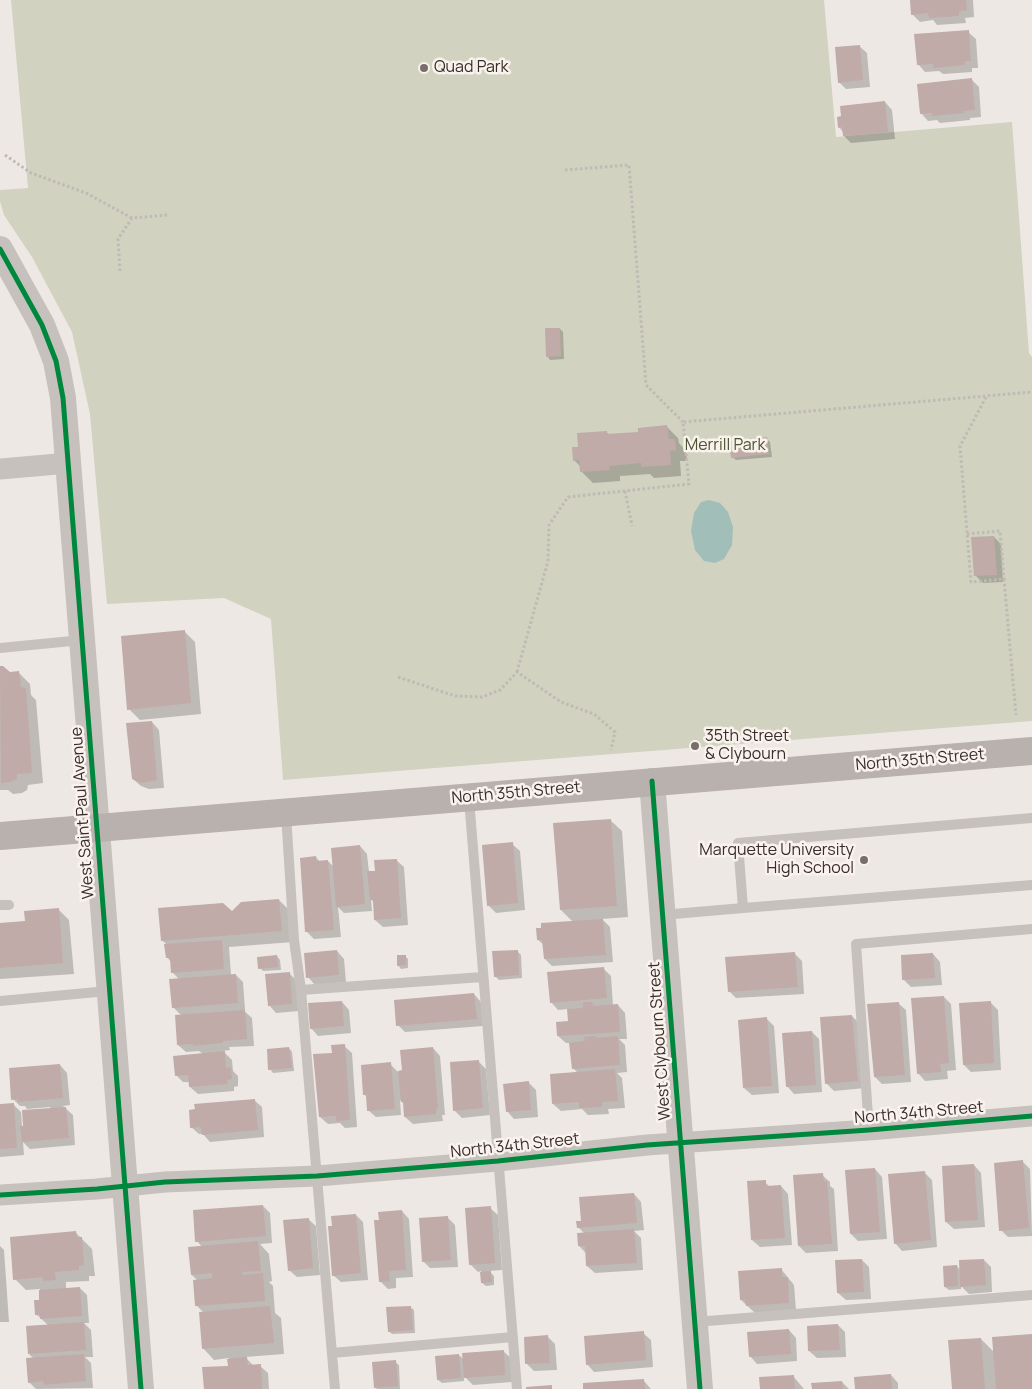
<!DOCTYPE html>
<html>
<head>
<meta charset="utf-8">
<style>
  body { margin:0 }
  canvas { display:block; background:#eee8e4 }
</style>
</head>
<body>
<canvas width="1032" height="1389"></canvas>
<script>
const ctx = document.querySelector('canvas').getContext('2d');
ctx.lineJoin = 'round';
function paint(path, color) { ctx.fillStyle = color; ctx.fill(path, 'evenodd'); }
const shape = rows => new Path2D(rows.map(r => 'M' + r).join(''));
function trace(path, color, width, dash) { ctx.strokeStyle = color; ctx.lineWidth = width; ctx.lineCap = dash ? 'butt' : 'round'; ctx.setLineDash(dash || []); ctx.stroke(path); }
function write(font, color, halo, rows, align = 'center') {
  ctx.font = font + ' Manrope,sans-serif'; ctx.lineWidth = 5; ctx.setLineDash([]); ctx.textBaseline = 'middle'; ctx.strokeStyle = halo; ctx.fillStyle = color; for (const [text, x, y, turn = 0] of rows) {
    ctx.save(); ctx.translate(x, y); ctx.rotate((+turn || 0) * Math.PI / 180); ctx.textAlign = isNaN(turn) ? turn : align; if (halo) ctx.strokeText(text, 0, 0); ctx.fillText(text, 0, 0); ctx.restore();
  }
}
const green = shape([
  [11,0,824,0,836,137,1012,122,1029,353,1032,357,1032,721,283,780,271,619,224,598,107,604,90,414,72,332,32,257,4,215,0,201,0,190,28,188]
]);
const water = shape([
  [709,500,720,503,728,512,733,527,732,545,724,559,715,563,704,561,695,550,691,531,694,513,701,502]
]);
const shadow = shape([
  [911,0,973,0,974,17,965,18,966,23,937,25,933,20,920,22,912,14],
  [968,32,976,39,978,68,972,68,972,72,943,74,939,71,925,72,918,64],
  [859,46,867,53,870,87,846,89,839,82],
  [972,80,979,87,981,117,970,118,970,120,940,123,937,120,928,121,921,113],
  [885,102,892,110,895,139,851,143,844,136,843,132,839,127],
  [560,329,563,332,564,359,550,360,547,356],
  [667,427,678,438,679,443,686,451,687,461,680,461,681,476,654,478,650,474,620,476,620,481,593,483,582,472,581,467,574,460,580,448,606,432,610,435,640,433],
  [767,439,770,442,772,457,736,460,732,457],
  [994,537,1001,544,1003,582,983,583,976,576],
  [184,631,195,642,201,714,140,720,129,709],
  [0,667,3,667,10,673,19,673,30,684,31,695,36,700,43,783,28,785,27,790,22,793,13,794,8,790,0,790],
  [152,722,159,730,164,788,149,789,141,786,133,779],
  [727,731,731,734,731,737,720,738,717,735,717,732],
  [610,820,622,831,628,917,602,919,610,927,613,962,552,966,545,959,544,945,538,940,573,922,561,910],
  [512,844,520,851,525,910,496,913,488,905],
  [360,846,367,854,369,872,376,872,396,860,404,867,408,925,383,927,375,920,374,903,371,899,372,911,344,913,338,907,341,937,314,939,306,931,316,857,320,862,328,861,334,867],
  [279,900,290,911,293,942,229,947,231,975,236,975,243,982,245,1010,243,1010,252,1018,254,1046,229,1047,230,1050,223,1051,232,1060,233,1071,238,1076,238,1086,234,1087,234,1091,198,1094,190,1087,190,1082,183,1082,176,1075,203,1054,199,1051,186,1052,178,1045,182,1016,173,1007,180,980,172,972,171,962,167,957,166,944,162,940,232,913],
  [58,909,69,920,74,974,0,979,0,924,27,922],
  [337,951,344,959,346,982,315,985,308,977],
  [517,951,521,955,522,978,499,980,495,976],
  [795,954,802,961,804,994,736,998,729,991],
  [933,954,940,962,942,985,911,987,904,980],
  [277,956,280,960,281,970,263,971,260,968],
  [405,956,408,959,408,968,401,969,398,965],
  [604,969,611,976,613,1006,618,1005,625,1013,627,1039,619,1039,625,1045,627,1072,617,1073,622,1078,625,1108,608,1109,609,1114,588,1115,582,1109,561,1111,553,1104,578,1073,573,1068,571,1043,566,1043,558,1036,570,1022,568,1009,558,1010,551,1002],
  [289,973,297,981,299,1011,276,1013,269,1005],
  [474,994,481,1002,483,1026,405,1032,398,1025],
  [944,997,951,1004,956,1070,947,1071,948,1079,925,1081,918,1073],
  [342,1002,349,1010,351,1033,318,1036,311,1028],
  [990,1002,998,1010,1001,1070,971,1072,964,1065],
  [898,1003,906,1010,911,1082,882,1084,875,1077],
  [852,1016,859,1023,865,1088,834,1091,826,1083],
  [767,1019,774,1026,779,1093,752,1095,744,1088],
  [812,1032,819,1039,822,1092,794,1094,787,1086],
  [344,1046,352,1053,357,1127,345,1128,340,1123,328,1124,320,1117,333,1054],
  [289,1048,292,1052,294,1071,273,1073,270,1069],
  [433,1048,440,1056,445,1115,442,1115,443,1121,413,1124,405,1117,404,1104,400,1100,401,1115,376,1117,368,1110,367,1097,364,1094,390,1064,398,1072,403,1071],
  [479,1062,486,1069,490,1115,462,1118,454,1110],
  [60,1065,67,1073,70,1105,63,1106,73,1115,75,1145,30,1149,23,1142,24,1155,0,1157,0,1105,14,1105,21,1112,22,1127,51,1109,50,1107,27,1109,25,1106,20,1106,13,1099],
  [528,1082,536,1090,538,1117,514,1119,507,1111],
  [254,1100,262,1107,264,1137,210,1142,203,1134,199,1134,191,1127,196,1110],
  [1023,1162,1030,1169,1032,1236,1008,1237,1001,1230],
  [974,1165,981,1173,985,1227,954,1229,946,1222],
  [875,1169,882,1177,887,1239,858,1241,851,1234],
  [925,1173,932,1180,937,1247,902,1251,895,1243],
  [822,1175,830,1182,830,1186,834,1189,838,1251,806,1253,799,1246],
  [765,1182,770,1187,781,1186,788,1194,792,1245,760,1247,752,1240,749,1183],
  [634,1194,641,1202,644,1230,634,1231,641,1238,643,1270,595,1273,587,1266,586,1253,579,1246,585,1234,578,1227],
  [263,1206,270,1213,272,1243,260,1244,269,1254,272,1281,269,1282,273,1286,275,1313,281,1318,284,1354,245,1357,254,1366,260,1366,268,1373,269,1389,205,1389,229,1367,229,1358,214,1360,203,1348,204,1313,196,1305,198,1281,192,1275,202,1247,197,1241],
  [490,1208,498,1215,502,1270,489,1271,494,1276,494,1285,486,1286,482,1283,481,1271,478,1272,470,1264],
  [402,1211,409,1219,413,1277,396,1278,396,1288,388,1289,380,1281],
  [356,1215,363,1222,368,1280,341,1282,333,1275,334,1227],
  [447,1217,455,1225,458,1267,430,1268,423,1261],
  [308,1219,316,1226,320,1275,297,1277,289,1270],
  [76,1233,92,1249,95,1276,89,1276,89,1281,66,1282,66,1289,80,1288,87,1295,89,1323,84,1323,91,1330,93,1357,85,1357,91,1363,93,1388,36,1389,29,1382,34,1359,29,1354,49,1326,36,1314,40,1301,40,1289,26,1290,15,1279],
  [0,1246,4,1250,9,1322,0,1322],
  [862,1260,869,1267,871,1299,846,1300,838,1293],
  [984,1260,991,1267,992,1292,969,1294,961,1286,961,1289,949,1290,945,1287,957,1266,960,1270],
  [781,1269,794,1285,796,1310,755,1313,741,1300],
  [410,1307,414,1310,415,1333,392,1334,389,1331],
  [838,1325,845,1332,846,1357,817,1358,809,1351],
  [789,1330,796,1338,797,1361,757,1364,750,1356],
  [643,1333,651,1340,653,1367,594,1372,587,1364],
  [1032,1335,1032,1389,953,1389,981,1339,994,1352],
  [547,1336,555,1344,557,1370,534,1371,527,1364],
  [503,1351,511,1358,512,1382,473,1385,464,1376,464,1381,442,1383,438,1380,459,1355,464,1360],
  [395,1362,399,1365,400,1389,377,1389,375,1387],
  [891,1375,898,1383,898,1389,856,1389],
  [793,1376,804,1389,761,1389],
  [644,1381,651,1389,584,1389],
  [842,1382,849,1389,813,1389]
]);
const building = shape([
  [910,0,966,0,967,10,959,11,959,16,929,18,928,13,911,15],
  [969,30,971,61,965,61,965,65,934,68,933,64,917,65,914,34],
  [860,45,863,80,838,83,835,47],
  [972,78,975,110,963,111,964,113,932,116,932,113,920,114,917,84],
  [885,101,888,132,843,136,842,127,838,128,837,117,841,116,840,106],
  [545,328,560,328,561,356,546,357],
  [667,425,669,439,675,439,676,450,670,451,671,465,641,467,641,463,609,466,610,470,580,472,579,460,573,461,572,447,578,447,577,433,607,431,607,434,638,432,638,428],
  [767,437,769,454,731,458,729,441],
  [994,536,997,575,974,576,971,537],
  [185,630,191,703,127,710,121,636],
  [0,666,3,666,10,672,19,671,21,687,26,688,32,771,31,773,17,774,17,779,10,782,1,783],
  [152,721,157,780,141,783,132,779,126,723],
  [611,819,617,906,560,910,553,823],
  [513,842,518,903,487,906,482,845],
  [360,845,365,904,336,907,331,848],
  [316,856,316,861,328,860,334,930,305,932,300,858],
  [397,859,401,918,374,920,373,900,370,900,367,871,375,871,374,860],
  [279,899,282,931,161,941,158,908,223,903,232,911,241,902],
  [59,908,63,963,0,968,0,923,25,921,24,911],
  [603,919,606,955,544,959,542,940,537,940,536,928,541,928,541,923],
  [222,940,224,969,171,973,170,958,166,958,164,944],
  [337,950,339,975,306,978,304,953],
  [518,950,519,975,494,977,492,951],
  [795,952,798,987,728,992,725,957],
  [933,953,935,978,902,980,901,955],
  [277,955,278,967,258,969,257,957],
  [397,955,406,955,406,965,397,966],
  [604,967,607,998,550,1003,547,972],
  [290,972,292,1004,268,1006,265,974],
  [236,974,238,1003,172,1008,169,979],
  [474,993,477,1019,396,1026,394,1000],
  [944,996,949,1063,940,1064,941,1072,917,1074,911,998],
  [342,1001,344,1026,310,1029,308,1003],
  [991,1001,994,1063,963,1065,959,1003],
  [583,1002,592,1002,593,1006,618,1004,620,1032,557,1036,556,1022,568,1021,567,1009,583,1008],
  [899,1002,905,1075,874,1077,867,1004],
  [245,1010,247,1039,223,1041,223,1043,193,1046,193,1044,177,1045,175,1015],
  [852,1015,858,1081,825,1084,820,1017],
  [767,1017,772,1086,743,1088,738,1020],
  [812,1031,816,1085,786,1087,782,1033],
  [595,1036,596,1038,618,1036,620,1065,572,1069,569,1043,585,1041,584,1037],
  [345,1044,350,1120,336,1121,336,1116,319,1117,313,1054,332,1053,331,1045],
  [289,1047,292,1068,268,1070,267,1049],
  [433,1047,438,1108,436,1109,436,1114,404,1117,403,1102,401,1102,398,1071,402,1070,400,1050],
  [225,1051,226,1068,231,1067,232,1079,227,1080,228,1084,189,1087,188,1075,175,1076,173,1056],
  [479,1060,483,1108,453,1111,450,1062],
  [391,1062,395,1109,367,1111,366,1095,363,1095,361,1065],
  [60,1064,63,1098,18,1102,18,1099,11,1100,9,1068],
  [615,1069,618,1101,602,1102,602,1107,579,1108,579,1102,552,1104,550,1074],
  [529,1081,531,1110,506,1112,503,1084],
  [255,1099,258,1130,202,1135,201,1127,190,1128,189,1110,195,1109,194,1104],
  [14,1103,17,1148,0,1149,0,1104],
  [66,1107,69,1138,22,1142,20,1126,23,1126,22,1110],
  [1023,1160,1029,1228,999,1231,994,1163],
  [974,1164,978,1220,945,1222,942,1166],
  [875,1168,880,1232,850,1234,845,1170],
  [925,1171,931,1240,894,1244,888,1174],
  [823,1173,824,1181,827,1181,832,1244,798,1246,793,1175],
  [766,1180,766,1186,781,1185,785,1238,751,1240,747,1181],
  [634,1193,637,1223,577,1228,576,1221,581,1221,579,1197],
  [263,1205,266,1236,195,1242,193,1210],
  [491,1206,495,1263,469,1265,465,1208],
  [402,1210,406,1270,389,1271,390,1281,379,1282,374,1220,379,1220,378,1212],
  [356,1214,361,1273,332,1276,328,1226,332,1226,331,1216],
  [448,1216,451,1260,422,1262,419,1218],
  [309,1218,313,1268,288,1271,283,1220],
  [634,1229,637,1263,586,1266,585,1246,578,1246,577,1233],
  [76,1231,77,1237,82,1237,84,1265,79,1266,79,1270,55,1272,56,1280,43,1281,43,1277,13,1280,10,1237],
  [258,1241,261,1271,242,1272,243,1275,263,1273,265,1301,195,1306,193,1280,212,1278,212,1273,191,1275,188,1247],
  [862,1259,864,1292,837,1293,835,1260],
  [984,1259,986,1285,960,1287,959,1260],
  [957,1265,958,1286,944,1287,943,1266],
  [782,1268,782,1277,788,1277,789,1303,746,1306,745,1300,740,1300,738,1271],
  [491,1271,492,1282,481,1283,480,1272],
  [80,1287,82,1316,40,1319,40,1315,35,1315,34,1300,39,1300,39,1290],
  [270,1306,274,1343,202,1349,199,1312],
  [411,1306,413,1330,388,1332,386,1307],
  [84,1322,86,1350,28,1354,26,1326],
  [838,1324,840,1350,808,1351,807,1326],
  [789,1329,791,1354,749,1357,747,1332],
  [644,1331,646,1360,586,1365,584,1336],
  [1032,1334,1032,1389,996,1389,992,1337],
  [548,1335,550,1363,525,1364,524,1337],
  [981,1338,985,1389,952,1389,948,1340],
  [504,1350,505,1375,464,1378,462,1353],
  [84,1354,86,1381,44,1385,43,1381,28,1383,26,1358],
  [459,1354,461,1378,437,1380,435,1356],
  [247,1357,248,1365,261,1364,262,1389,204,1389,202,1367,228,1366,227,1359],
  [396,1360,398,1386,374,1388,372,1362],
  [891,1374,892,1389,855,1389,854,1377],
  [794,1375,795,1389,760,1389,759,1377],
  [644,1379,645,1389,583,1389,583,1383],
  [842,1381,843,1389,812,1389,811,1383],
  [552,1385,552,1389,526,1389,526,1387]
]);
const path = shape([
  [5,155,31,173,86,193,132,218],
  [565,170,629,165,646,385,683,422],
  [120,271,118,239,132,218,168,215],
  [986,397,960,446,971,582,1004,579,1016,715],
  [625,491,632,526],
  [967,534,1000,531,1004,579],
  [517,672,548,561,549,525,568,497,689,484,683,422,1032,392],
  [398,677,455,696,482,697,500,690,517,672,561,702,594,714,615,732,611,750]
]);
const service = shape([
  [0,648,82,640],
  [469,799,517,1389],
  [286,814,294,940,301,990,335,1389],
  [1032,818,738,843,743,908,1032,885],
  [0,905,9,905],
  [662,915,743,908],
  [301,990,483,977],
  [0,1001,108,991],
  [869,1130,856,944,1032,929],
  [695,1322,1032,1295],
  [332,1353,513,1337]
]);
const minor = shape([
  [0,469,69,463],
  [0,1195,97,1189,165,1182,317,1176,498,1161,647,1145,869,1130,1032,1116]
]);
const tertiary = shape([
  [0,249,42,325,56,361,63,398,141,1389],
  [652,781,700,1389]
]);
const secondary = shape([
  [0,836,1032,751]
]);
const cycleway = shape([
  [0,249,42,325,56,361,63,398,141,1389],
  [652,781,700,1389],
  [0,1195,97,1189,165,1182,317,1176,498,1161,647,1145,869,1130,1032,1116]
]);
const markers = [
  [424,68,5,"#786e6c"],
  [695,746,5,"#786e6c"],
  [864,860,5,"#786e6c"]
];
const poiNames = [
  ["Quad Park",434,68],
  ["35th Street",705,737],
  ["& Clybourn",705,755],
  ["Marquette University",854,851,"right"],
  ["High School",854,869,"right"]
];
const parkNames = [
  ["Merrill Park",725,446]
];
const streetNames = [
  ["North 35th Street",920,760,-5],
  ["North 35th Street",516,793,-5],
  ["West Saint Paul Avenue",83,813,-94],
  ["West Clybourn Street",660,1041,-94],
  ["North 34th Street",919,1113,-5],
  ["North 34th Street",515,1146,-6]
];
paint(green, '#d1d2c0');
paint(water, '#a2beb9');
paint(shadow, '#0003');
paint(building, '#c0aba8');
trace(path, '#c0b9b6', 3, [2.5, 2.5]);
trace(service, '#c7c1be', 10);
trace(minor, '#c7c1be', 21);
trace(tertiary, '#c7c1be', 26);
trace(secondary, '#b8b1ae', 28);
trace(cycleway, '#00873e', 5);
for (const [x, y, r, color] of markers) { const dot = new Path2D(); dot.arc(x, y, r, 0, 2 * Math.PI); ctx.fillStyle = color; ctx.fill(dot); trace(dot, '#f9f2ed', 2); }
write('16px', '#382d2b', '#f9f2ed', poiNames, 'left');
write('16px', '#4d5431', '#f9f2ed', parkNames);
write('16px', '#382d2b', '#f9f2ed', streetNames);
</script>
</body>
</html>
